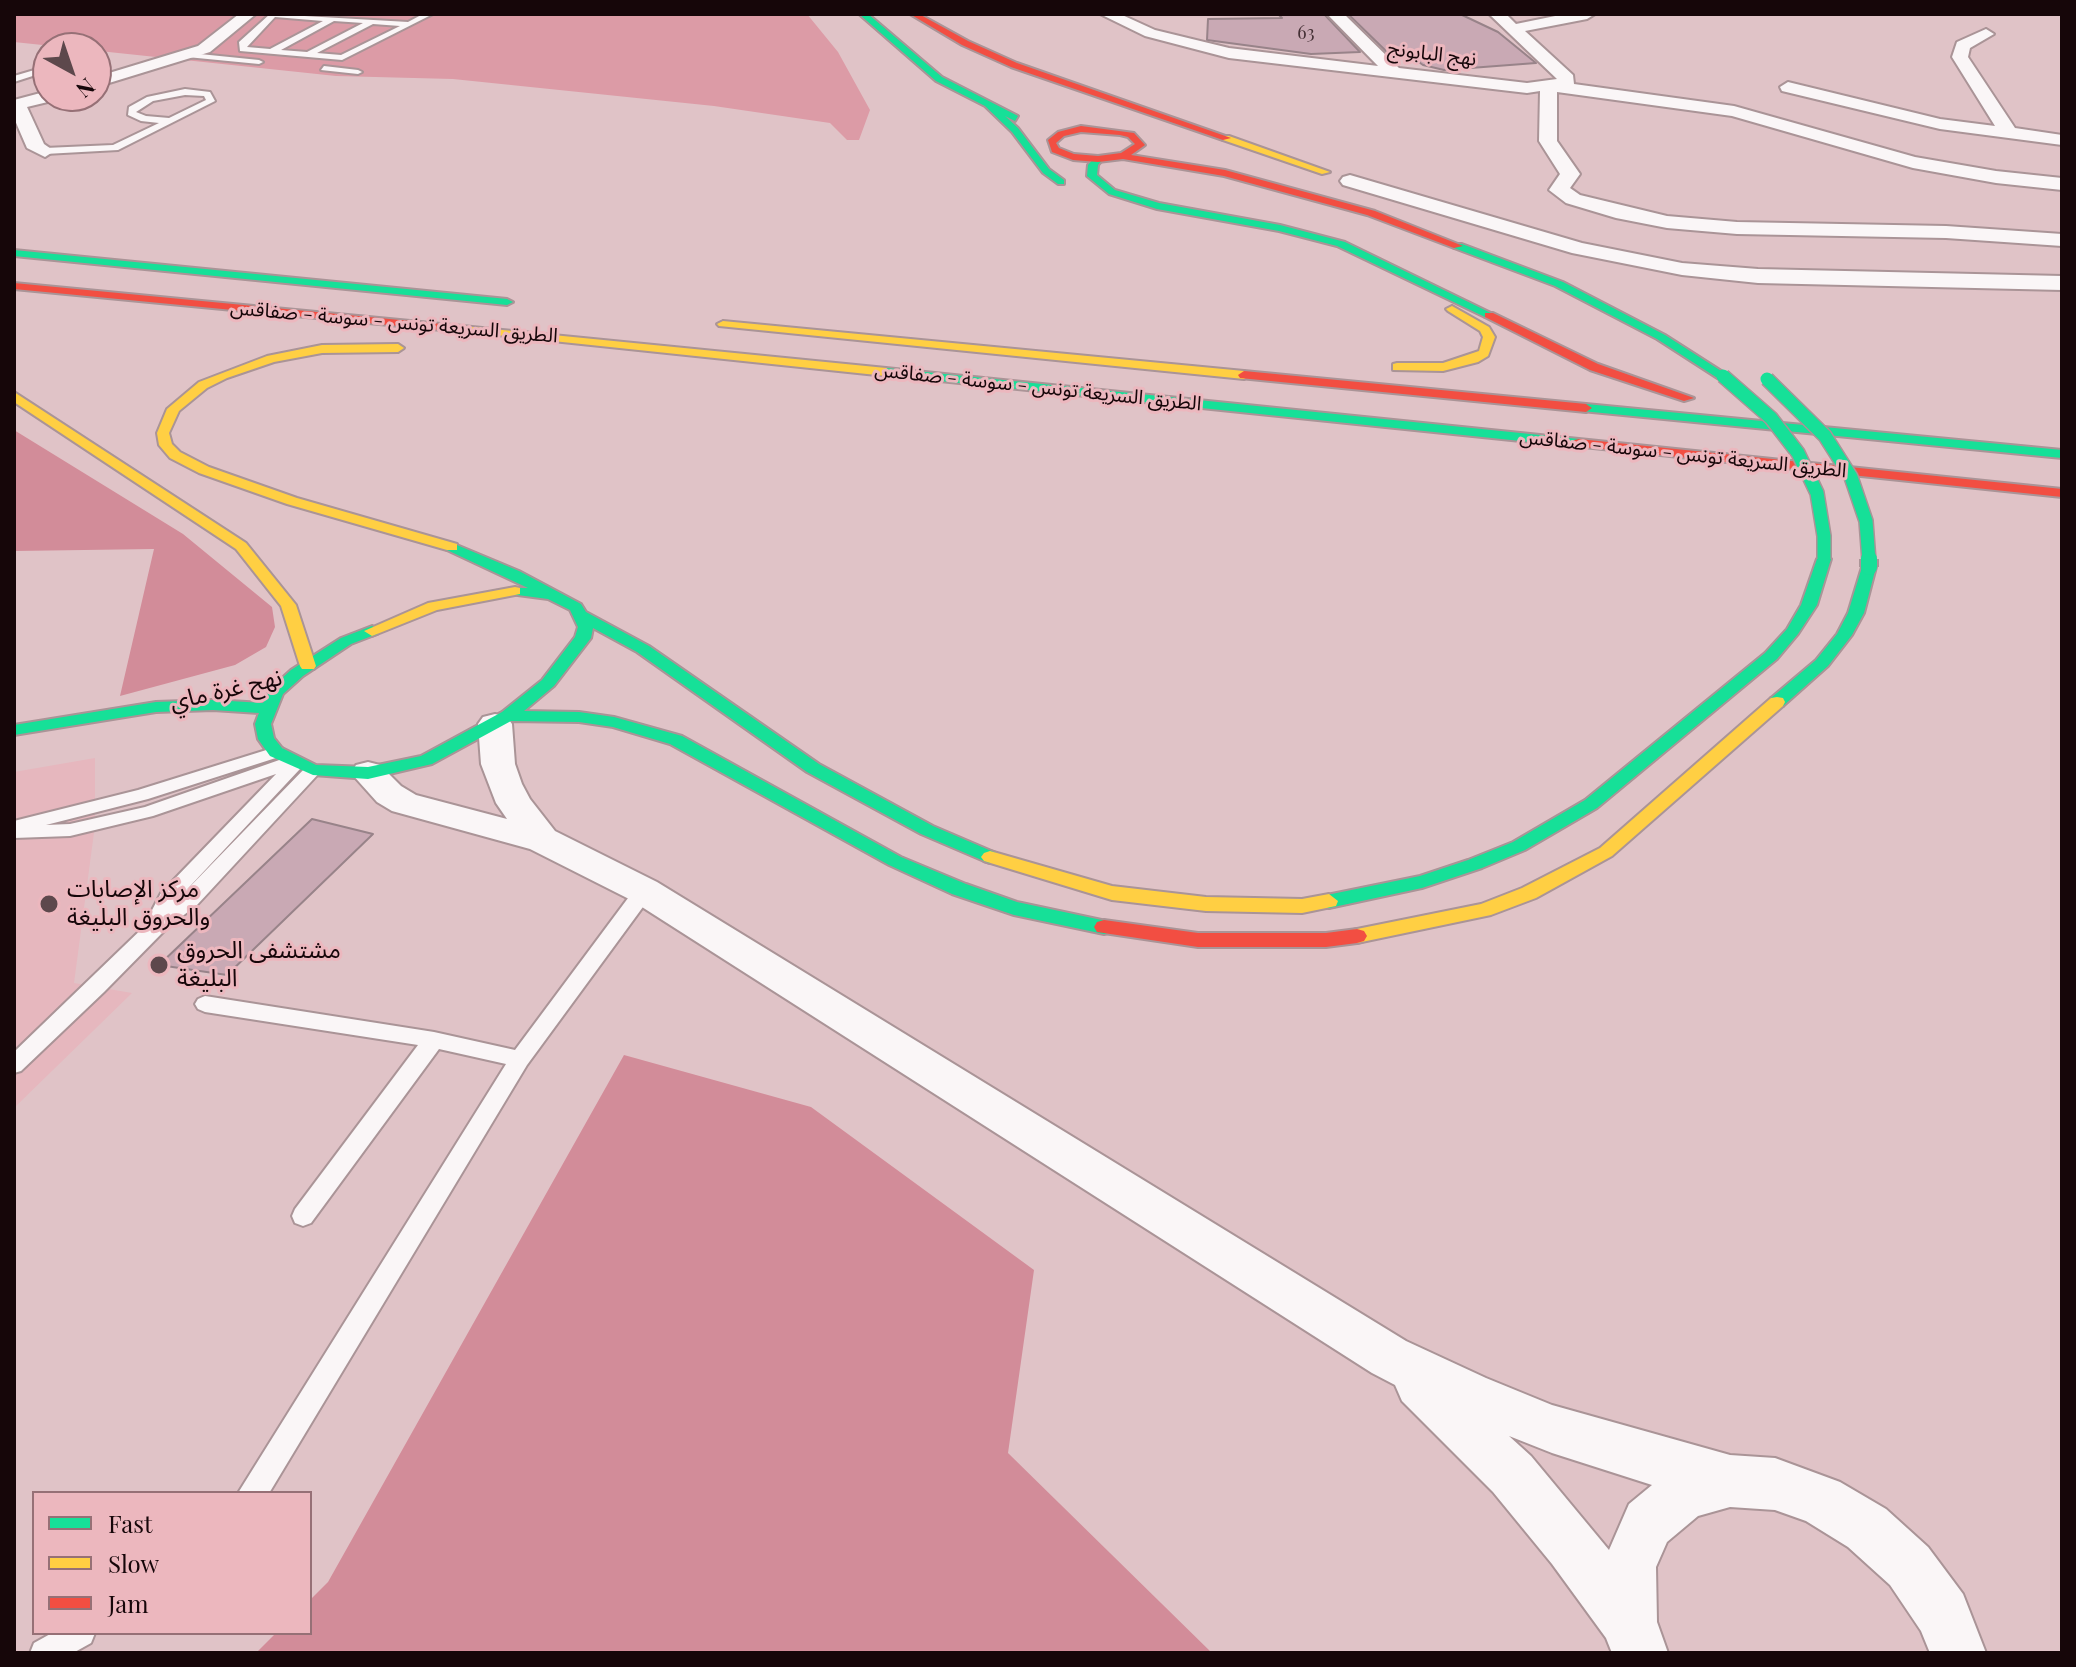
<!DOCTYPE html>
<html>
<head>
<meta charset="utf-8">
<style>
  body { margin:0 }
  #map { position:relative; width:2076px; height:1667px; overflow:hidden; background:#e0c3c7; font-family:"Playfair Display",serif }
  canvas { display:block }
  .frame { position:absolute; inset:0; border:16px solid #160609; pointer-events:none }
  .legend { position:absolute; left:32px; top:1491px; width:280px; height:144px; box-sizing:border-box; background:#ecb7be; border:2px solid #967076; margin:0; padding:10px 14px; list-style:none; font-size:24px; color:#160609 }
  .legend li { display:flex; align-items:center; gap:16px; height:40px }
  .legend b { width:40px; border:2px solid #967076 }
  .north { position:absolute; left:32px; top:32px; width:80px; height:80px; box-sizing:border-box; background:#ecb7be; border:2px solid #967076; border-radius:50%; rotate:140deg; font-size:22px; font-weight:700; line-height:32px; text-align:center; color:#160609 }
  .north::after { content:''; display:block; margin:auto; width:28px; height:36px; background:#5d484c; clip-path:polygon(50% 0,100% 100%,50% 72%,0 100%) }
</style>
</head>
<body>
<div id="map">
<canvas width="2076" height="1667"></canvas>
<div class="frame"></div>
<ul class="legend">
<li><b style="height:10px;background:#16e098"></b>Fast</li>
<li><b style="height:10px;background:#ffcf43"></b>Slow</li>
<li><b style="height:10px;background:#f24e42"></b>Jam</li>
</ul>
<div class="north">N</div>
</div>
<script>
const ctx = document.querySelector('canvas').getContext('2d');
ctx.lineJoin = 'round';
function paint(path, color) { ctx.fillStyle = color; ctx.fill(path, 'evenodd'); }
const shape = rows => new Path2D(rows.map(r => 'M' + r).join(''));
function trace(path, color, width, dash) { ctx.strokeStyle = color; ctx.lineWidth = width; ctx.lineCap = dash ? 'butt' : 'round'; ctx.setLineDash(dash || []); ctx.stroke(path); }
function write(font, color, halo, rows, align = 'center') {
  ctx.font = font + ' "Playfair Display","Noto Sans Arabic",serif'; ctx.lineWidth = 6; ctx.setLineDash([]); ctx.textBaseline = 'middle'; ctx.strokeStyle = halo; ctx.fillStyle = color; for (const [text, x, y, turn = 0] of rows) {
    ctx.save(); ctx.translate(x, y); ctx.rotate((+turn || 0) * Math.PI / 180); ctx.textAlign = isNaN(turn) ? turn : align; if (halo) ctx.strokeText(text, 0, 0); ctx.fillText(text, 0, 0); ctx.restore();
  }
}
const built = shape([
  [95,758,95,825,74,983,132,993,14,1108,14,772]
]);
const green = shape([
  [14,14,807,14,838,52,870,110,859,140,847,140,830,123,714,106,453,79,336,76,14,42]
]);
const forest = shape([
  [14,430,183,534,272,607,275,627,266,647,235,665,120,696,154,549,14,551],
  [624,1055,811,1107,1034,1270,1008,1453,1212,1653,256,1653,276,1633,310,1633,310,1600,328,1582]
]);
const building = shape([
  [1278,14,1324,14,1360,52,1311,54,1207,40,1208,19,1282,18,1278,14],
  [1348,14,1460,14,1498,32,1536,63,1444,70,1423,65,1402,50,1386,51,1348,14],
  [312,819,373,834,227,975,159,965,312,819]
]);
const lane = shape([
  [270,14,408,22,423,14,433,14,342,60,240,51,239,42,270,14],
  [275,17,323,21,270,49,247,47,275,17],
  [334,21,363,23,307,52,281,50,334,21],
  [373,24,400,26,341,55,317,53,373,24],
  [190,53,259,60,263,62,259,64,187,57,190,53],
  [48,66,48,71,14,82,14,76,48,66],
  [324,66,358,70,362,72,358,74,321,70,324,66],
  [185,89,210,92,215,101,118,150,45,154,40,151,45,148,113,145,159,123,141,121,128,115,129,107,147,97,185,89],
  [185,95,204,96,206,100,169,118,146,116,136,112,153,101,185,95],
  [276,747,282,748,284,752,282,756,148,799,46,825,70,824,145,807,285,758,297,758,303,765,300,769,177,900,307,766,319,766,322,770,197,905,168,927,104,992,21,1071,14,1073,14,1052,151,920,150,914,161,893,276,774,153,816,70,836,14,838,14,821,138,790,276,747],
  [644,884,653,891,651,896,527,1065,271,1490,269,1493,238,1493,506,1064,439,1049,311,1223,303,1226,295,1223,292,1216,295,1209,418,1045,205,1012,198,1009,195,1004,198,999,205,996,434,1032,515,1050,637,886,644,884],
  [52,1633,95,1633,91,1643,73,1653,30,1653,34,1643,52,1633]
]);
const street = shape([
  [239,14,256,14,210,52,96,87,96,77,198,46,239,14],
  [1100,14,1120,14,1155,30,1229,48,1378,66,1327,14,1344,14,1399,68,1527,83,1557,79,1489,14,1506,14,1516,24,1565,14,1595,14,1587,19,1525,31,1573,75,1574,84,1734,106,1915,157,1996,171,2062,178,2062,190,1996,183,1913,168,1732,116,1557,92,1557,141,1580,174,1570,188,1580,195,1667,216,1737,222,1946,226,2062,234,2062,246,1946,238,1737,234,1667,228,1616,218,1566,203,1549,190,1560,174,1539,141,1540,91,1527,93,1229,58,1145,36,1100,14],
  [1986,29,1994,34,1970,48,1968,57,2015,128,2062,135,2062,145,1940,129,1782,91,1780,87,1788,82,1940,119,1995,126,1952,57,1957,42,1986,29],
  [48,91,48,96,59,96,56,100,27,107,44,144,54,151,45,157,27,148,14,118,14,100,48,91],
  [1350,175,1582,243,1682,263,1758,269,2062,276,2062,290,1758,283,1682,275,1572,253,1343,185,1340,181,1343,177,1350,175],
  [495,714,507,717,512,724,515,764,522,784,530,799,555,831,657,882,1406,1341,1486,1378,1552,1405,1730,1455,1775,1458,1840,1482,1886,1509,1928,1547,1963,1594,1986,1653,1930,1653,1921,1631,1890,1585,1848,1547,1806,1521,1775,1510,1730,1507,1698,1516,1667,1542,1656,1567,1657,1622,1668,1653,1612,1653,1606,1638,1552,1564,1493,1492,1402,1401,1395,1385,1372,1373,631,900,530,849,392,811,377,802,351,773,356,765,368,762,380,765,401,786,416,795,507,819,496,803,481,764,478,724,483,717,495,714],
  [1509,1436,1552,1453,1652,1485,1629,1504,1609,1550,1531,1456,1509,1436]
]);
const fast = shape([
  [859,14,868,14,942,77,1018,116,1015,121,1005,116,1018,128,1049,169,1064,180,1064,184,1058,184,1043,173,1012,132,985,106,936,81,859,14],
  [1095,157,1103,159,1098,165,1097,175,1115,190,1159,203,1280,225,1345,242,1495,315,1485,317,1337,246,1279,231,1157,209,1109,194,1087,176,1088,165,1095,157],
  [1454,244,1462,244,1563,282,1665,335,1729,376,1719,379,1657,339,1555,286,1454,248,1454,244],
  [14,250,507,299,513,302,507,305,14,256,14,250],
  [886,368,1579,439,1586,443,1579,447,882,375,882,369,886,368],
  [1586,404,2062,450,2062,458,1582,411,1582,405,1586,404],
  [452,543,519,571,581,604,586,612,649,646,819,764,933,826,996,853,999,857,990,863,984,861,921,834,807,772,637,652,593,628,591,638,554,686,524,711,579,712,614,717,682,736,901,857,966,884,1017,902,1111,922,1114,927,1111,932,1104,934,1014,915,952,894,889,865,670,744,613,727,579,722,511,721,432,764,368,779,313,775,270,756,258,739,255,724,259,713,213,710,156,712,14,735,14,725,156,702,213,700,263,703,270,689,291,670,341,638,372,626,380,631,377,634,351,644,303,676,283,694,271,724,274,738,282,748,316,765,368,767,421,756,502,712,542,680,575,637,578,627,570,610,548,599,510,594,510,588,528,588,447,550,445,547,452,543],
  [1824,555,1831,559,1817,605,1798,634,1777,659,1597,808,1525,850,1482,868,1422,888,1329,908,1322,906,1320,901,1322,896,1420,876,1468,860,1513,842,1585,800,1765,653,1787,629,1801,605,1817,559,1824,555],
  [1869,563,1876,567,1864,613,1852,635,1828,666,1783,706,1771,706,1769,702,1771,698,1816,660,1837,634,1848,613,1862,567,1869,563]
]);
const slow = shape([
  [1223,136,1229,136,1330,172,1322,174,1223,140,1223,136],
  [1452,306,1489,327,1495,337,1488,356,1478,362,1443,371,1393,370,1393,364,1397,363,1443,363,1479,351,1483,337,1480,331,1448,311,1446,309,1452,306],
  [723,321,1244,371,1250,375,1244,379,719,326,717,324,723,321],
  [452,325,886,368,892,372,886,376,448,330,446,328,452,325],
  [322,345,398,344,404,348,398,352,322,353,274,362,227,378,207,388,179,411,169,433,172,444,180,452,209,467,297,498,457,544,457,550,447,550,287,504,199,473,170,458,159,445,157,433,167,409,199,382,267,356,322,345],
  [14,392,246,543,296,605,316,666,314,669,302,669,300,666,281,606,236,549,14,402,14,392],
  [515,587,520,588,520,594,437,610,372,636,364,631,428,603,515,587],
  [1777,697,1783,698,1785,702,1783,706,1612,856,1536,898,1491,915,1357,943,1350,941,1347,936,1350,931,1357,929,1481,904,1522,888,1600,848,1771,698,1777,697],
  [990,851,1112,886,1206,897,1302,899,1329,894,1338,901,1336,906,1302,913,1206,911,1112,900,984,861,981,857,984,853,990,851]
]);
const jam = shape([
  [910,14,919,14,968,41,1017,63,1231,138,1223,140,1011,67,962,45,910,14],
  [1081,126,1134,133,1145,145,1131,155,1225,170,1375,211,1463,246,1454,248,1367,215,1224,176,1123,159,1098,162,1073,160,1052,152,1048,140,1058,132,1081,126],
  [1081,132,1120,135,1128,137,1135,144,1121,153,1098,156,1074,154,1059,148,1056,143,1064,136,1081,132],
  [14,283,452,325,458,328,452,331,14,289,14,283],
  [1485,313,1493,313,1598,364,1694,398,1684,401,1590,370,1485,317,1485,313],
  [1244,371,1586,404,1592,408,1586,412,1240,378,1238,375,1244,371],
  [1579,439,2062,489,2062,497,1574,446,1574,440,1579,439],
  [1104,920,1198,933,1326,933,1357,929,1364,931,1367,936,1364,941,1357,943,1326,947,1198,947,1097,932,1094,927,1097,922,1104,920]
]);
const fastBridgeFar1 = shape([
  [1723,376,1771,418,1798,453,1817,493,1824,536,1824,559],
  [1767,379,1825,436,1851,477,1866,521,1869,561]
]);
const fastBridge = shape([
  [1869,559,1869,567]
]);
const markers = [
  [49,904,10,"#5d484c"],
  [159,965,10,"#5d484c"]
];
const farNumbernames = [
  ["63",1306,33]
];
const farStreetnames = [
  ["نهج البابونج",1432,54,7],
  ["الطريق السريعة تونس - سوسة - صفاقس",394,322,5],
  ["الطريق السريعة تونس - سوسة - صفاقس",1038,387,6],
  ["الطريق السريعة تونس - سوسة - صفاقس",1683,454,6]
];
const streetNames = [
  ["نهج غرة ماي",226,690,-13]
];
const poiNames = [
  ["مركز الإصابات",67,890],
  ["والحروق البليغة",67,918],
  ["مشتشفى الحروق",177,951],
  ["البليغة",177,979]
];
paint(built, '#e6b7be');
paint(green, '#dc9ba6');
paint(forest, '#d28c99');
paint(building, '#c9a9b4');
trace(building, '#988389', 2);
trace(lane, '#aa9497', 4);
trace(street, '#aa9497', 4);
trace(fast, '#aa9497', 4);
trace(slow, '#aa9497', 4);
trace(jam, '#aa9497', 4);
paint(lane, '#faf6f7');
paint(street, '#faf6f7');
paint(fast, '#16e098');
paint(slow, '#ffcf43');
paint(jam, '#f24e42');
trace(fastBridgeFar1, '#aa9497', 16, []);
trace(fastBridge, '#aa9497', 20, []);
trace(fastBridgeFar1, '#16e098', 13);
trace(fastBridge, '#16e098', 16);
for (const [x, y, r, color] of markers) { const dot = new Path2D(); dot.arc(x, y, r, 0, 2 * Math.PI); ctx.fillStyle = color; ctx.fill(dot); trace(dot, '#ecb7be', 3); }
write('18px', '#432f34', null, farNumbernames);
write('20px', '#160609', '#ecb7be', farStreetnames);
write('24px', '#160609', '#ecb7be', streetNames);
write('24px', '#160609', '#ecb7be', poiNames, 'left');
</script>
</body>
</html>
